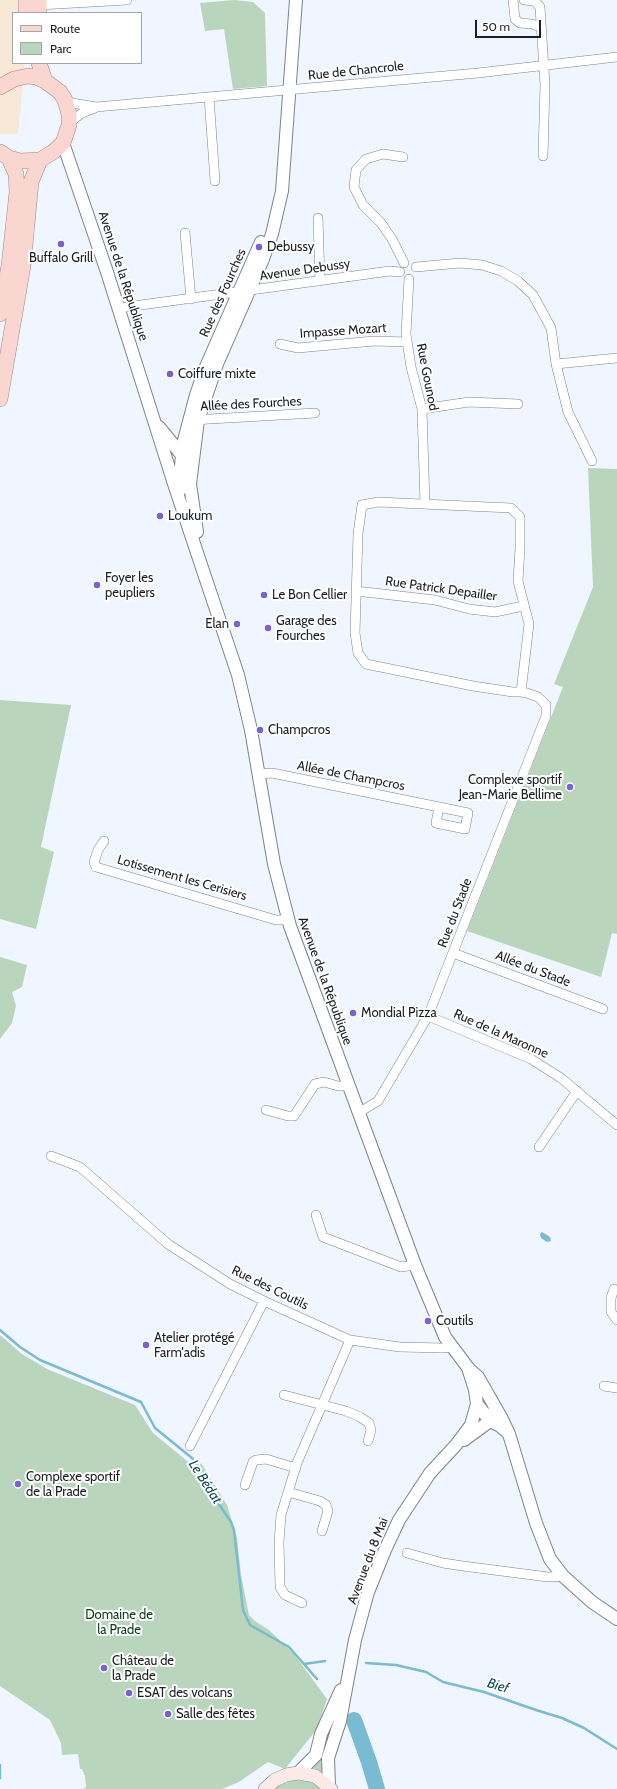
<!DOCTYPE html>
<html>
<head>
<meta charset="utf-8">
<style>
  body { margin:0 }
  #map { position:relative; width:617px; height:1789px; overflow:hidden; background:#eff6ff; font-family:Cabin,sans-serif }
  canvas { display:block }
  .legend { position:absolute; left:12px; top:12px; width:130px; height:52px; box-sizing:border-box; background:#fff; border:1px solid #a4a5a7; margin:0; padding:5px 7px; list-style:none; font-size:12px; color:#1c1f22 }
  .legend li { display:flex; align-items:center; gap:8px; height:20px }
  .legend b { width:20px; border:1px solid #a4a5a7 }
  .scale { position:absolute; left:475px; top:20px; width:66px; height:18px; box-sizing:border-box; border:2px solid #1c1f22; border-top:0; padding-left:5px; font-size:12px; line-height:14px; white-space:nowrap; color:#1c1f22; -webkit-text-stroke:3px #fff; paint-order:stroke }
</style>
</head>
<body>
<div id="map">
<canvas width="617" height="1789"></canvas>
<ul class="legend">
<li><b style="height:5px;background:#f9d6d0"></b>Route</li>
<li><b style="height:11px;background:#b9d6bc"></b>Parc</li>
</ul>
<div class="scale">50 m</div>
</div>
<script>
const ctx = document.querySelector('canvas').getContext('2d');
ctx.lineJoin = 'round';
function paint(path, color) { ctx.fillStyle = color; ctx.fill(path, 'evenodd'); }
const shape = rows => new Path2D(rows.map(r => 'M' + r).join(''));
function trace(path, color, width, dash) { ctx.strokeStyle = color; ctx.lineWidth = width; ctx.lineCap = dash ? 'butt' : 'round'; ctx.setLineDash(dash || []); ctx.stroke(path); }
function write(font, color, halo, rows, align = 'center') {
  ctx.font = font + ' Cabin,sans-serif'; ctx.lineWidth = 4; ctx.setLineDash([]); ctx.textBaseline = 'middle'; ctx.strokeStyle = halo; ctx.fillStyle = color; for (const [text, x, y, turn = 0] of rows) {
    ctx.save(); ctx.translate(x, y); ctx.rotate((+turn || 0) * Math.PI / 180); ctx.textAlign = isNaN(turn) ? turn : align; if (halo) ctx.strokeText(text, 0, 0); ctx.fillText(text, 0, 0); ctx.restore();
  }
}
const commercial = shape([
  [0,0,32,0,30,13,13,13,13,63,25,63,18,134,0,134]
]);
const green = shape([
  [234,0,253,2,265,13,267,86,233,89,224,29,205,31,200,3],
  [588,468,617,469,617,934,612,933,601,977,467,931,563,687,554,684,593,587],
  [0,700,71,705,41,847,54,852,36,929,0,919],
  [0,957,27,965,22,987,12,992,16,1006,12,1023,0,1039],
  [0,1335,22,1354,47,1369,135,1405,153,1433,192,1465,196,1472,201,1463,227,1505,237,1538,241,1575,249,1615,255,1621,269,1630,294,1654,327,1699,317,1729,285,1769,268,1762,239,1782,222,1789,83,1789,86,1787,85,1776,82,1769,80,1769,78,1754,62,1755,61,1743,50,1720,0,1686],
  [336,1713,323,1772,312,1767],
  [295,1780,310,1782,322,1789,274,1789,281,1784]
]);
const water = shape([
  [542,1232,550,1237,551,1241,547,1242,541,1238,540,1234]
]);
const stream = shape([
  [0,1330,20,1347,40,1360,141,1402,155,1428,192,1458,207,1481,213,1495,231,1522,234,1530,243,1610,250,1625,289,1647,317,1679],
  [366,1663,396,1665,426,1672,443,1682,484,1692,536,1710,562,1718,584,1728,617,1749],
  [304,1664,325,1661],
  [0,1765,0,1778]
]);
const river = shape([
  [354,1720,369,1762,377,1789]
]);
const minor = shape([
  [513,0,515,19,520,23,532,24,541,27],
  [524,0,535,1,540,7,545,85,543,156],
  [39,5,127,0],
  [209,97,215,181],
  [66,102,96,107,478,73,617,57],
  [69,123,82,113,95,108],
  [403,157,383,154,366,159,356,170,354,187,363,205,381,223,392,239,404,263],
  [318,218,320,281],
  [185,233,191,299],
  [416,267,460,263,482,265,501,271,518,281,533,295,551,328,556,364,568,412,592,461],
  [409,279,406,334,411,367,422,409,425,504],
  [119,308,390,271,400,272],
  [280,344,298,348,374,341,407,342],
  [556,364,617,358],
  [422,409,469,402,518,404],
  [192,420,315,413],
  [356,591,435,600,469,609,495,612,523,606],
  [258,774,272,773,439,807,468,813,465,829,436,823,439,807],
  [104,841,98,850,94,862,96,867,276,920,288,920],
  [453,953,603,1009],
  [428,1016,531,1059,561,1078,617,1125],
  [266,1110,288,1116,294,1116,315,1084,324,1082,338,1086,348,1086],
  [358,1113,378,1101,428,1016,546,716,546,705,538,697,527,693,521,692,513,692,473,686,366,664,358,653,355,633,358,534,362,505,378,502,511,508,520,517,520,548,518,581,529,624,521,692],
  [539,1147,577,1091],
  [51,1156,80,1167,168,1244,230,1284,264,1301,350,1340,400,1347,443,1348,452,1347],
  [316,1215,323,1237,401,1267,415,1265],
  [614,1289,611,1298,611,1312,617,1320],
  [604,1386,617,1388],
  [284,1395,346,1411,360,1417,369,1423,371,1430,368,1441],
  [190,1446,264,1301],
  [245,1485,253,1462,256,1460,266,1459,296,1468],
  [288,1492,320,1501,326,1505,328,1511,322,1531],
  [407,1553,443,1563,463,1566,548,1577,563,1576],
  [302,1603,285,1595,280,1587,279,1542,281,1515,297,1463,350,1340]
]);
const tertiary = shape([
  [63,143,107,272,175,487,238,675,251,730,274,864,290,926,415,1265,445,1337,469,1369,478,1377,502,1419,509,1434,536,1523,550,1559,563,1576,592,1602,617,1619],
  [159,427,185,459],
  [180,490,180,477,183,444,196,395,205,369,261,242],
  [197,532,190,484,198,420,217,364,263,259,272,234,282,191,296,0],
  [469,1371,475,1390,477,1404,490,1421,500,1426,508,1433],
  [464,1440,490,1421,491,1414],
  [298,1773,316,1755,321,1734,341,1690],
  [329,1786,328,1758,340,1721,355,1640,368,1592,385,1550,399,1520,430,1473,456,1445,471,1425,477,1404]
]);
const secondary = shape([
  [265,1789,275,1780,286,1775,298,1773,315,1776,331,1789]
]);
const primary = shape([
  [26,13,26,0],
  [39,13,39,0],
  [39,63,45,81],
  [0,87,14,79,28,76,36,77,45,81,60,92,65,100,69,114,69,125,63,143,53,152,40,160,20,161,9,158,0,152],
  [0,314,9,266,17,192,16,174,9,158],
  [0,399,23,266,31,182,40,160]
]);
const markers = [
  [61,244,4,"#795fda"],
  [259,247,4,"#795fda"],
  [170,374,4,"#795fda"],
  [160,516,4,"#795fda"],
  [97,585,4,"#795fda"],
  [264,595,4,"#795fda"],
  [237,624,4,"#795fda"],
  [268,628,4,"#795fda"],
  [260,730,4,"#795fda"],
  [570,787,4,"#795fda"],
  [353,1013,4,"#795fda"],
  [428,1321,4,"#795fda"],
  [146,1345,4,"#795fda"],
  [18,1484,4,"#795fda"],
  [104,1668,4,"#795fda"],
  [129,1693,4,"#795fda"],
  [168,1714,4,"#795fda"]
];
const streetNames = [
  ["Rue de Chancrole",356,71,-6],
  ["Avenue Debussy",305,270,-8],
  ["Avenue de la République",123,276,72],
  ["Rue des Fourches",223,293,-66],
  ["Impasse Mozart",343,331,-4],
  ["Rue Gounod",427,377,79],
  ["Allée des Fourches",251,404,-3],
  ["Rue Patrick Depailler",441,589,8],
  ["Allée de Champcros",351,776,11],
  ["Lotissement les Cerisiers",182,878,16],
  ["Rue du Stade",455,913,-69],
  ["Allée du Stade",533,969,21],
  ["Avenue de la République",325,981,70],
  ["Rue de la Maronne",501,1034,24],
  ["Rue des Coutils",270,1288,26],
  ["Avenue du 8 Mai",368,1561,-69]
];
const poiNames = [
  ["Debussy",267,247],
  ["Buffalo Grill",61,258,"center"],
  ["Coiffure mixte",178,374],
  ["Loukum",168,516],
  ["Foyer les",105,578],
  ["peupliers",105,593],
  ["Le Bon Cellier",272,595],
  ["Garage des",276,621],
  ["Fourches",276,636],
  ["Elan",229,624,"right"],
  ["Champcros",268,730],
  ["Complexe sportif",562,780,"right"],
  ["Jean-Marie Bellime",562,795,"right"],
  ["Mondial Pizza",361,1013],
  ["Coutils",436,1321],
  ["Atelier protégé",154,1338],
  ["Farm'adis",154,1353],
  ["Complexe sportif",26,1477],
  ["de la Prade",26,1492],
  ["Château de",112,1661],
  ["la Prade",112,1676],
  ["ESAT des volcans",137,1693],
  ["Salle des fêtes",176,1714]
];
const parkNames = [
  ["Domaine de",119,1615],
  ["la Prade",119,1630]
];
const waterNames = [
  ["Le Bédat",205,1482,57],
  ["Bief",498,1686,17]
];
paint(commercial, '#f8e9d6');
paint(green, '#b9d6bc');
paint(water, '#79bbd0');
trace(stream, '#79bbd0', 2.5);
trace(river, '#79bbd0', 16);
trace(minor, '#7d838a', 10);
trace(tertiary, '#7d838a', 14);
trace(secondary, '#7d838a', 14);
trace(primary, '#a9847f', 16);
trace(minor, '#fff', 9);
trace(tertiary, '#fff', 12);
trace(secondary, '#fceae8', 13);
trace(primary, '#f9d6d0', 15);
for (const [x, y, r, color] of markers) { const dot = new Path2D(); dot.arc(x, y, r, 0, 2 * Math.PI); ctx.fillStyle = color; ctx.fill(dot); trace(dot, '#fff', 1.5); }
write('13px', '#1c1f22', '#fff', streetNames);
write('13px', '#1c1f22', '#fff', poiNames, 'left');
write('13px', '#0a3e19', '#fff', parkNames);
write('italic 14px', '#164e5d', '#fff', waterNames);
</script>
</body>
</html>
